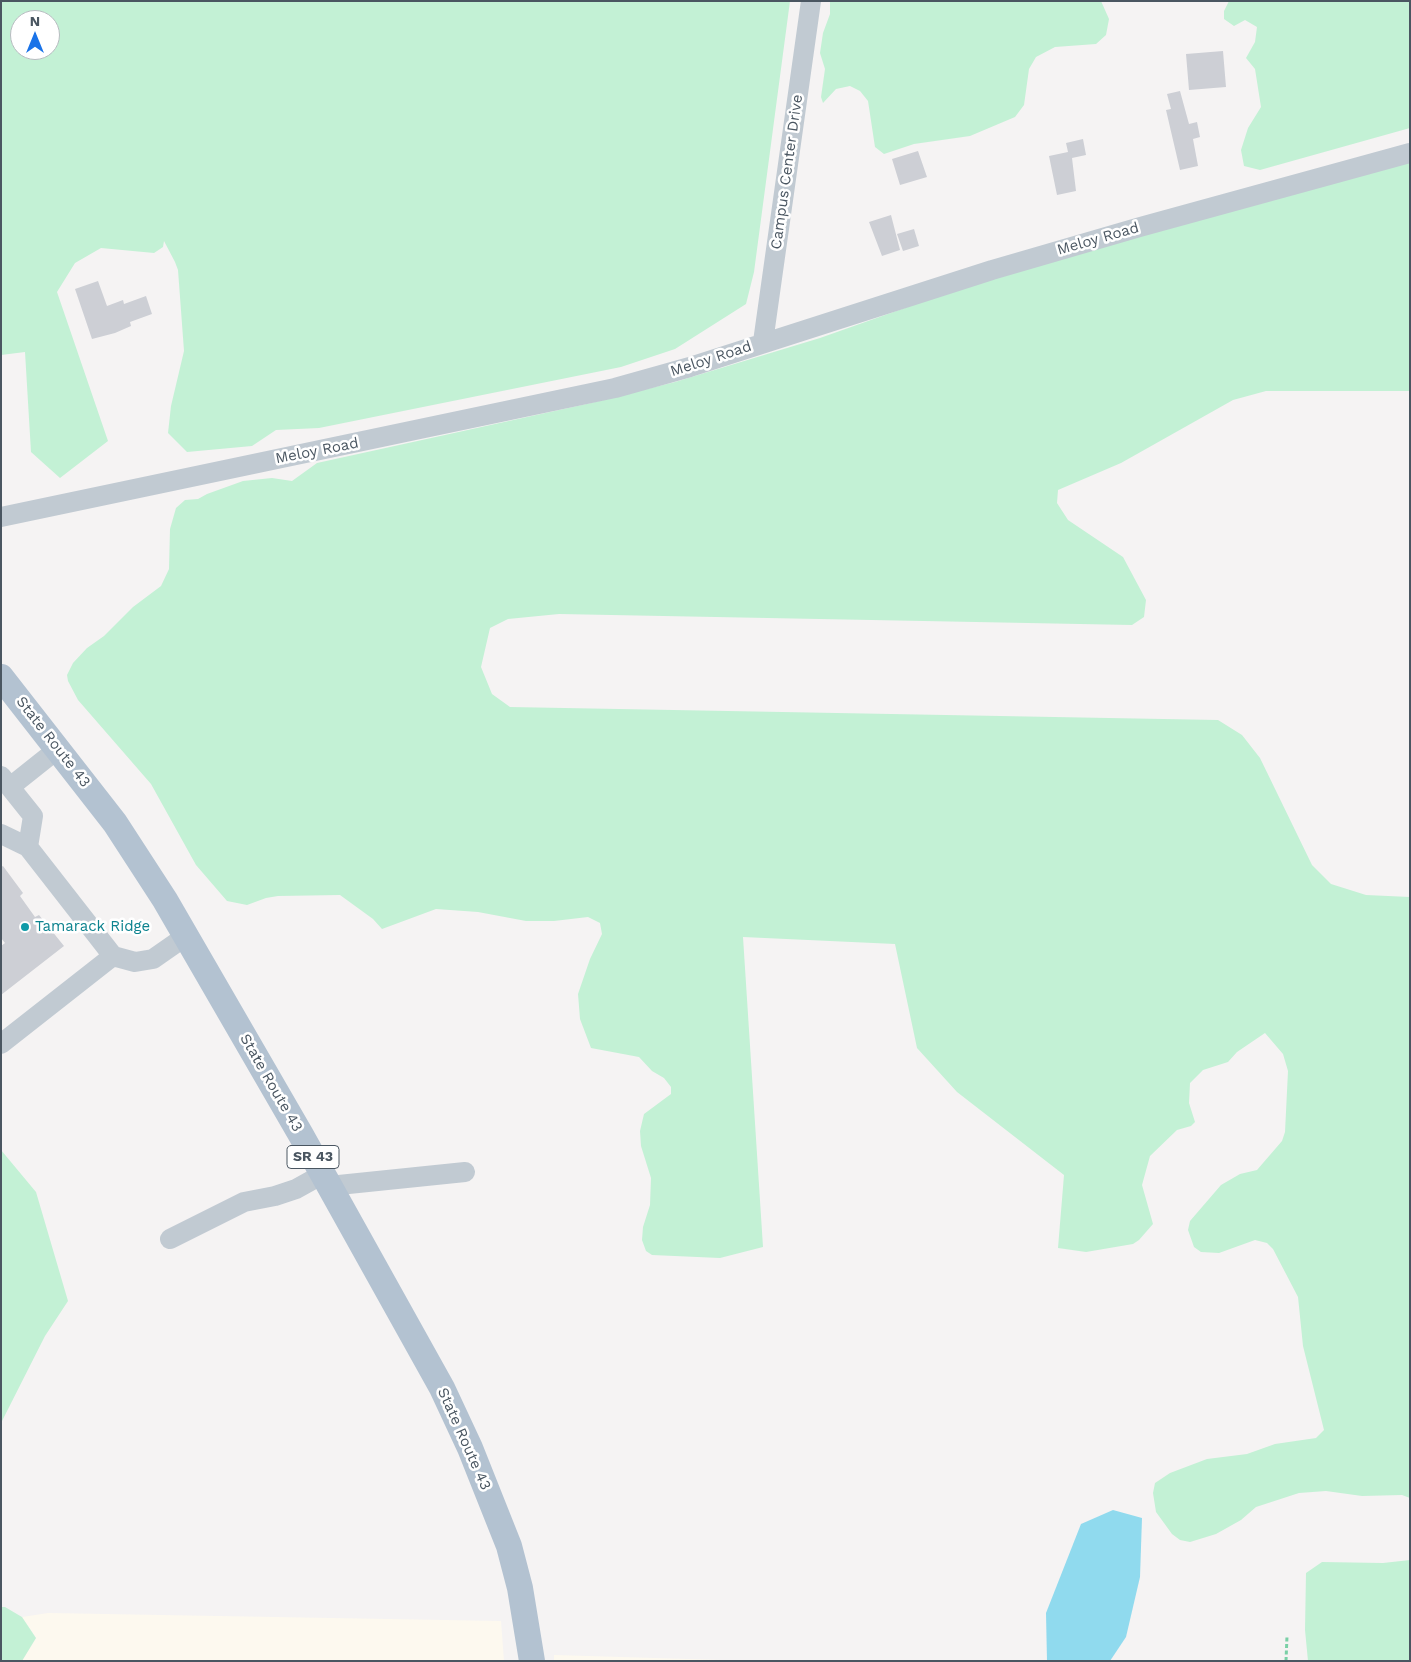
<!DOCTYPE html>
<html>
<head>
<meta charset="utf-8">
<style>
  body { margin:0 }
  #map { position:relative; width:1411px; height:1662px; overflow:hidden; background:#f5f3f3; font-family:"Work Sans",sans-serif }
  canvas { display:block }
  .frame { position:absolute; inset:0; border:2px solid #4a5661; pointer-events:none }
  .north { position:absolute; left:10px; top:10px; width:50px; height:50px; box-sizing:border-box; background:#fff; border:1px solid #b7bbc0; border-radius:50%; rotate:0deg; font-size:14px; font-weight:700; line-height:20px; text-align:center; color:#4a5661 }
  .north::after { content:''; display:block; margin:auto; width:18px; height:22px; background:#1a73e8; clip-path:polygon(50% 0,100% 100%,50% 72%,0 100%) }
</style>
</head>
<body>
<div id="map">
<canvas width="1411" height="1662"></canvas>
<div class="frame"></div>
<div class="north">N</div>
</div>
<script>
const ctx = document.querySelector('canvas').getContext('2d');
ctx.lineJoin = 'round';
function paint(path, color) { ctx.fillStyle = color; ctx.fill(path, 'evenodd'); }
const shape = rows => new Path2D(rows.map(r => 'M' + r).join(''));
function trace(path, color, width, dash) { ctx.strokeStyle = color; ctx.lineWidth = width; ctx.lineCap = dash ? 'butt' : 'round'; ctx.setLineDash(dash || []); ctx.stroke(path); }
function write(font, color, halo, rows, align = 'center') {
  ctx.font = font + ' "Work Sans",sans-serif'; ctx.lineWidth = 5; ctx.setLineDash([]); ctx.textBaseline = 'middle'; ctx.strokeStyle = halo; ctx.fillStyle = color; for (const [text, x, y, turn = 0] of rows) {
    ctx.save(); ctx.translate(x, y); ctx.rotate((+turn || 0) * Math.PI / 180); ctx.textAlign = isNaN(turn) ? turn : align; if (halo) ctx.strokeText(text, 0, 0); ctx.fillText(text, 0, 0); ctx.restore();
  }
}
const commercial = shape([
  [48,1613,501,1621,504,1661,22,1661,36,1638,22,1617],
  [554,1655,755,1661,554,1661]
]);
const green = shape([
  [1,1,790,1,754,272,746,304,675,349,621,367,319,428,276,430,252,446,187,452,168,433,171,406,184,351,178,270,175,262,164,241,163,247,154,253,101,248,75,263,57,292,108,441,60,478,31,452,25,352,1,355],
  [20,20,50,20,50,50,20,50],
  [830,1,1101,1,1109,19,1106,35,1096,44,1055,47,1036,57,1029,69,1024,105,1015,117,970,136,914,144,884,154,875,147,868,101,860,91,850,86,836,89,823,103,821,97,825,69,820,53,823,33,830,14],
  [1229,1,1410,1,1410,128,1260,170,1244,166,1241,150,1248,128,1261,107,1255,69,1246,58,1255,42,1257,27,1245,20,1234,26,1224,19,1224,11],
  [1410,162,1410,391,1266,391,1233,400,1121,463,1058,490,1057,503,1068,520,1123,557,1146,600,1144,617,1132,625,559,614,508,619,490,628,481,667,492,694,510,707,1218,720,1242,735,1260,758,1312,865,1331,884,1366,895,1410,897,1410,1498,1402,1495,1362,1496,1326,1491,1299,1493,1256,1507,1241,1520,1216,1534,1190,1542,1180,1540,1172,1534,1156,1512,1153,1493,1155,1483,1170,1473,1207,1459,1247,1454,1275,1444,1316,1438,1324,1430,1303,1346,1298,1297,1273,1249,1267,1243,1255,1240,1219,1253,1201,1252,1194,1247,1188,1230,1190,1221,1221,1185,1240,1174,1257,1170,1282,1141,1285,1132,1288,1071,1283,1054,1265,1033,1237,1052,1228,1062,1203,1070,1190,1083,1189,1103,1195,1122,1191,1126,1177,1130,1150,1156,1142,1185,1153,1224,1139,1240,1133,1244,1086,1252,1058,1248,1064,1175,957,1092,917,1048,895,944,743,937,763,1247,720,1258,652,1255,646,1251,642,1240,643,1227,650,1205,651,1178,641,1146,640,1131,644,1114,671,1094,671,1087,664,1078,652,1071,639,1057,591,1048,580,1019,578,994,590,959,602,934,600,923,588,917,554,921,526,921,478,912,436,909,382,929,373,919,340,895,278,896,266,898,247,905,227,901,196,865,151,784,78,700,68,681,67,675,73,663,87,648,104,636,133,607,161,586,169,569,170,529,176,508,185,500,198,499,207,494,243,481,272,478,292,481,317,463,591,403,675,382,820,338,998,275],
  [1,1150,36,1192,68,1301,45,1336,1,1423],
  [1410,1560,1410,1661,1308,1661,1305,1630,1306,1573,1322,1562,1383,1563],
  [1,1607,5,1607,22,1617,36,1638,22,1661,1,1661]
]);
const water = shape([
  [1113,1510,1142,1518,1140,1577,1126,1637,1110,1661,1047,1661,1046,1613,1081,1524]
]);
const building = shape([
  [1223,51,1226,87,1189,90,1186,54],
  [1180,91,1189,124,1197,122,1200,137,1193,139,1198,166,1180,170,1166,110,1171,109,1167,94],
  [1083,139,1086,155,1072,158,1076,191,1057,195,1049,156,1068,152,1066,143],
  [918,151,927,177,900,185,892,159],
  [891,215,900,250,882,256,869,222],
  [914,229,919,246,903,251,897,234],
  [98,281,107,306,123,300,124,304,146,296,152,314,130,322,131,326,115,333,92,339,75,289],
  [3,866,23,893,20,896,35,917,39,915,64,946,1,995,1,946,5,943,1,938,1,867]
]);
const path = shape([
  [1286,1661,1287,1636]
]);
const minor = shape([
  [763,342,811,1],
  [1,517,615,388,690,367,992,270,1140,227,1410,153],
  [1,776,33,816,28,847,113,956],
  [10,787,59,748],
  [1,834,28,847],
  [1,1044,113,956,135,962,153,959,186,936],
  [329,1186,465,1172],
  [170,1239,244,1202,275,1196,296,1189,323,1174]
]);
const major = shape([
  [1,677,115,823,165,900,301,1135,442,1388,470,1448,509,1546,520,1588,532,1661]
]);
const markers = [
  [25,927,5,"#0f9aa8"]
];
const shields = [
  [313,1157,52]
];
const shieldNames = [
  ["SR 43",313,1157]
];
const streetNames = [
  ["Campus Center Drive",787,172,-82],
  ["Meloy Road",1098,239,-16],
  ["Meloy Road",711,359,-18],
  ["Meloy Road",317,451,-11],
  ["State Route 43",53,742,52],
  ["State Route 43",271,1083,60],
  ["State Route 43",464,1439,66]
];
const cultureNames = [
  ["Tamarack Ridge",35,927]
];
paint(commercial, '#fdf9ef');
paint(green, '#c3f1d5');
paint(water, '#90daee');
paint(building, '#cdcfd5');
trace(path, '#7ad0a6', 3, [4, 2.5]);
trace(minor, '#c1cad2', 20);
trace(major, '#b3c2d1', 26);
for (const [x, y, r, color] of markers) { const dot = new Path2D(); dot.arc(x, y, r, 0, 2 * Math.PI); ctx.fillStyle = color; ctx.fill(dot); trace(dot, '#fff', 2); }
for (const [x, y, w] of shields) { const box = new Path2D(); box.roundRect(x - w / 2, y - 11.5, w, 23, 4); ctx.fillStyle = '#fff'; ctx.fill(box); trace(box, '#4a5661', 1); }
write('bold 14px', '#4a5661', null, shieldNames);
write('15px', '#4a5661', '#fff', streetNames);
write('15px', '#0d838f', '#fff', cultureNames, 'left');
</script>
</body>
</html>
